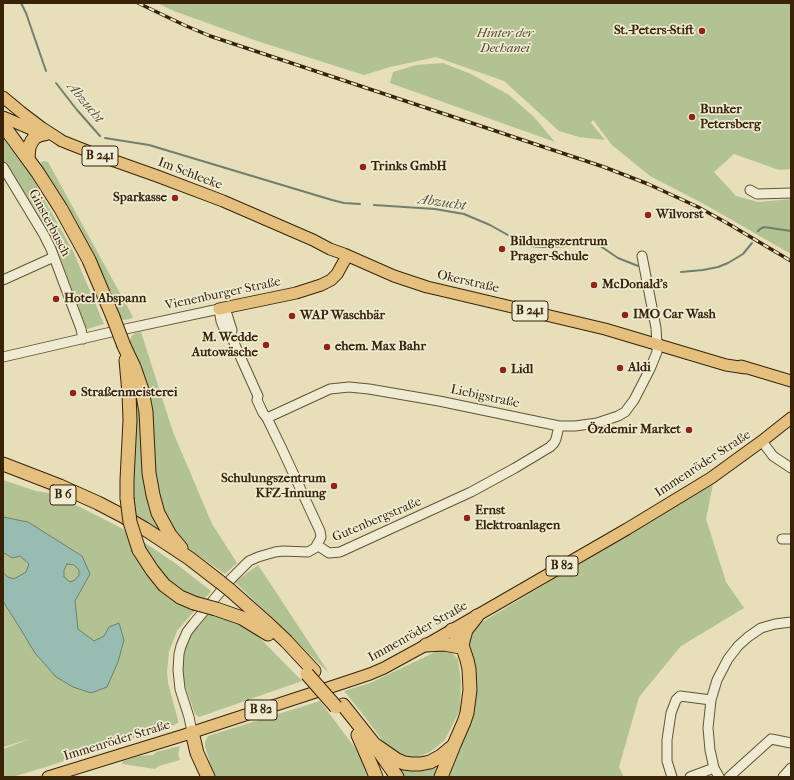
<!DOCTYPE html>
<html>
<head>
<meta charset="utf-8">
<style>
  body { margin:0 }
  #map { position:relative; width:794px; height:780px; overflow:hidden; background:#e7deba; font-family:"IM FELL French Canon",serif }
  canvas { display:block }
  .frame { position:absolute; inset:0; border:4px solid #382309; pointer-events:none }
</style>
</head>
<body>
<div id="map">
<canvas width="794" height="780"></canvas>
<div class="frame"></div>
</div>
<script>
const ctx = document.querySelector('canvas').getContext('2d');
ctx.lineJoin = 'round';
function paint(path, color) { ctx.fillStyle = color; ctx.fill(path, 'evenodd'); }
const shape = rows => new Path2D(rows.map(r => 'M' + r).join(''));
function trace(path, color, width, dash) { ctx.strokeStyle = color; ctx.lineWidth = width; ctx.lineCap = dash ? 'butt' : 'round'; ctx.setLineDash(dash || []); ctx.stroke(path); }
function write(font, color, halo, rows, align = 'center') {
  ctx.font = font + ' "IM FELL French Canon",serif'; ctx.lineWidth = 3.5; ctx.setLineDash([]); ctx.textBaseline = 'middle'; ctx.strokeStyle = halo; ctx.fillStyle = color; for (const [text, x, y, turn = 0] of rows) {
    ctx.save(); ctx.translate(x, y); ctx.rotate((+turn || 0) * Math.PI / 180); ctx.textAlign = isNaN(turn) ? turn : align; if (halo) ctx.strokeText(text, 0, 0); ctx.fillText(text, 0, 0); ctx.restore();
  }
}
const green = shape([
  [157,3,791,3,791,169,779,170,734,154,714,172,736,196,758,202,791,199,791,254,704,204,650,176,612,145,593,120,591,123,605,140,579,137,559,131,504,81,436,57,390,67,364,75,257,41,174,11],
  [443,63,471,74,509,95,534,117,555,142,390,83,393,72,416,65],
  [3,138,33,179,73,251,104,324,87,329,59,254,13,175,3,160],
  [44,161,48,162,133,317,130,319,123,320,120,317,88,245,67,205,41,165,41,162],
  [141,332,173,432,212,524,237,563,225,574,188,548,174,534,158,500,154,468,151,412,130,341,131,337,135,333],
  [131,367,162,530,159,533,135,516,132,493],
  [3,480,36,491,48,493,82,508,127,531,175,563,211,591,203,601,179,592,131,543,195,610,177,631,169,652,167,672,168,683,178,720,178,723,171,726,49,766,12,777,3,777,3,749,30,739,3,747],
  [713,484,706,519,726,582,744,608,681,646,639,697,619,767,624,777,447,777,457,755,469,651,468,635,477,625],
  [258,565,262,571,329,673,235,582],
  [209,613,248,626,302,681,199,717,195,714,185,685,182,666,184,652,189,638,194,628],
  [446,647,458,659,461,682,460,710,445,740,430,752,415,758,400,754,386,745,361,712,344,691,370,683],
  [320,701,355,748,362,760,369,777,214,777,205,746,205,742,208,736],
  [180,746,178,754,180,760,159,766,155,769,122,764,123,761,140,756,153,755,156,752],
  [387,756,441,763,438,777,401,777]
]);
const water = shape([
  [3,517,28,522,82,556,90,574,75,601,78,629,94,641,104,636,109,627,119,623,124,640,118,662,107,687,91,693,73,687,56,677,35,653,18,625,6,606,3,601,3,573,8,577,14,579,26,572,29,564,20,556,12,558,6,554,3,553,3,517],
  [67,564,74,565,79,570,79,575,75,580,70,582,64,577,64,570,67,564]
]);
const stream = shape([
  [21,3,26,13,46,71],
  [56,83,77,110,100,136],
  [105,138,149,145,332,200,344,203,360,204],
  [374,205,435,209,464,214,490,225,515,239,531,246,543,247,567,246,585,240,593,241,618,258,638,266],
  [758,231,760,229,764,227,791,231],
  [681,272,703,270,718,267,728,263,743,254,752,243]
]);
const minor = shape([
  [3,167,44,235,51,249,81,329,83,339],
  [750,190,757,194,791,193],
  [3,280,54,257],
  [3,357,107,333,219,309,221,321,225,331,231,336],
  [267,418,330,389,349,387,369,389,439,401,559,426,575,426,597,423,618,416,625,412,634,400,650,369,657,352,657,344,656,328,642,256],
  [764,444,773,456,791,468],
  [782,539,791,539],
  [317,545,329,553,340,552,471,492,515,468,550,447,554,443,556,439,559,426],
  [192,732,189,717,180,689,178,670,179,654,181,646,187,632,194,623,231,579,249,561,258,557,275,552,283,551,308,552,315,548,319,541,321,537,320,531,282,449,267,418,263,413,257,400,258,396,231,336,232,330,225,308],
  [672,777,667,761,667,740,671,713,676,700,680,696,711,700],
  [690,777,714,768],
  [719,777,714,768,710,750,708,728,711,700,717,680,728,659,738,646,748,637,761,628,775,624,791,622],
  [729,777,771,739,791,743],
  [783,777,791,768]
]);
const major = shape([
  [3,97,21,112,42,128,56,137,62,141,95,154,157,176,223,201,313,240,330,249,344,254,394,276,427,287,440,290,605,329,726,365,746,368],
  [3,117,45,135],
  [219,309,296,293,321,285,331,280,337,274,347,256],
  [741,366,791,381],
  [48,777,181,736,340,684,370,674,384,668,426,645,627,529,711,478,762,441,791,418]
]);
const highway = shape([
  [3,125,38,173,61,209,89,260,113,317],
  [28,158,29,147,32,141,35,137,42,134],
  [124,346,134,367,142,390,146,412,149,473,153,495,158,513,170,535,181,548],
  [126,360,129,393,130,420,127,480,127,498],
  [3,464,60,486,98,503,121,515,145,529,189,558,220,582],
  [139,550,152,570,164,585,180,597,194,603],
  [230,590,266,622,286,641,314,671],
  [216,609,242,618,268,634],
  [426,645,444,644,460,647],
  [462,645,466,630,477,616],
  [343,705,374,744,397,777],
  [192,732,197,753,208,777],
  [358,735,372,767,376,777],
  [374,744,397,760,404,763,412,764,420,764,430,762,441,756,453,746],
  [441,777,454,745,464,722,467,713,470,690,469,669,467,660,462,645,457,636,452,630]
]);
const rail = shape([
  [138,3,184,25,210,36,604,167,648,184,698,207,727,223,791,261]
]);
const highwayBridge = shape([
  [113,317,124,346],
  [127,498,130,522,139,550],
  [220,582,230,590],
  [194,603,216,609],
  [307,674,336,707]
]);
const markers = [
  [702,31,4,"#8f2418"],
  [692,117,4,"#8f2418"],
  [363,167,4,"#8f2418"],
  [175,198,4,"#8f2418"],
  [648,215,4,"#8f2418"],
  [502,249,4,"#8f2418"],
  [594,285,4,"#8f2418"],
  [56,299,4,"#8f2418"],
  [625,315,4,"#8f2418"],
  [292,316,4,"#8f2418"],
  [266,345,4,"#8f2418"],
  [327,347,4,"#8f2418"],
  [620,368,4,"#8f2418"],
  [503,370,4,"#8f2418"],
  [73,393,4,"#8f2418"],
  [689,430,4,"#8f2418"],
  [334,486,4,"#8f2418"],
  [467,518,4,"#8f2418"]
];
const shields = [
  [100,156,36],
  [530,311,36],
  [63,495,26],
  [562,566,32],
  [261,710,32]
];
const shieldNames = [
  ["B 241",100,156],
  ["B 241",530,311],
  ["B 6",63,495],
  ["B 82",562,566],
  ["B 82",261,710]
];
const poiNames = [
  ["St.-Peters-Stift",694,31,"right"],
  ["Bunker",700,110],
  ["Petersberg",700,125],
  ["Trinks GmbH",371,167],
  ["Sparkasse",167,198,"right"],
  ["Wilvorst",656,215],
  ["Bildungszentrum",510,242],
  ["Prager-Schule",510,257],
  ["McDonald's",602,285],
  ["Hotel Abspann",64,299],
  ["IMO Car Wash",633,315],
  ["WAP Waschbär",300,316],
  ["M. Wedde",258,338,"right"],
  ["Autowäsche",258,353,"right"],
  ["ehem. Max Bahr",335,347],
  ["Aldi",628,368],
  ["Lidl",511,370],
  ["Straßenmeisterei",81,393],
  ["Özdemir Market",681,430,"right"],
  ["Schulungszentrum",326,479,"right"],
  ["KFZ-Innung",326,494,"right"],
  ["Ernst",475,511],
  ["Elektroanlagen",475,526]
];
const parkNames = [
  ["Hinter der",505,34],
  ["Dechanei",505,49]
];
const streetNames = [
  ["Im Schleeke",190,174,21],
  ["Ginsterbusch",49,223,62],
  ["Okerstraße",468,282,13],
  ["Vienenburger Straße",223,294,-12],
  ["Liebigstraße",485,397,12],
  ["Immenröder Straße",703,464,-33],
  ["Gutenbergstraße",377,520,-23],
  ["Immenröder Straße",418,632,-29],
  ["Immenröder Straße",117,741,-17]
];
const waterNames = [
  ["Abzucht",85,103,50],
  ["Abzucht",442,203,8]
];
paint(green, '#b2c292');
paint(water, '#97bcb2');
trace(water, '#717f6e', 1);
trace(stream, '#717f6e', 2);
trace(minor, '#645235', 11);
trace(major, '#382309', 13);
trace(highway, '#382309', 15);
trace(minor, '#efead2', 9);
trace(major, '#e4bf7d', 11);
trace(highway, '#e4bf7d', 13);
trace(rail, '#382309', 3.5);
trace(rail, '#efead2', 2, [6]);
trace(highwayBridge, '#382309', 15, []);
trace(highwayBridge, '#e4bf7d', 13);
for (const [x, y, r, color] of markers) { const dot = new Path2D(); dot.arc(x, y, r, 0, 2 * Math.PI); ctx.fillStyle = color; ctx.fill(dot); trace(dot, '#efead2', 1.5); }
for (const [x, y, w] of shields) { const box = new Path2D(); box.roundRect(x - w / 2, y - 10, w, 20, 3); ctx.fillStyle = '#efead2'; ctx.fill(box); trace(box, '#382309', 1); }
write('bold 12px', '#382309', null, shieldNames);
write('bold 13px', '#382309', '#efead2', poiNames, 'left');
write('italic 13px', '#564b2b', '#efead2', parkNames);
write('13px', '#382309', '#efead2', streetNames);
write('italic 14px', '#54513c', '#efead2', waterNames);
</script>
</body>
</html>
